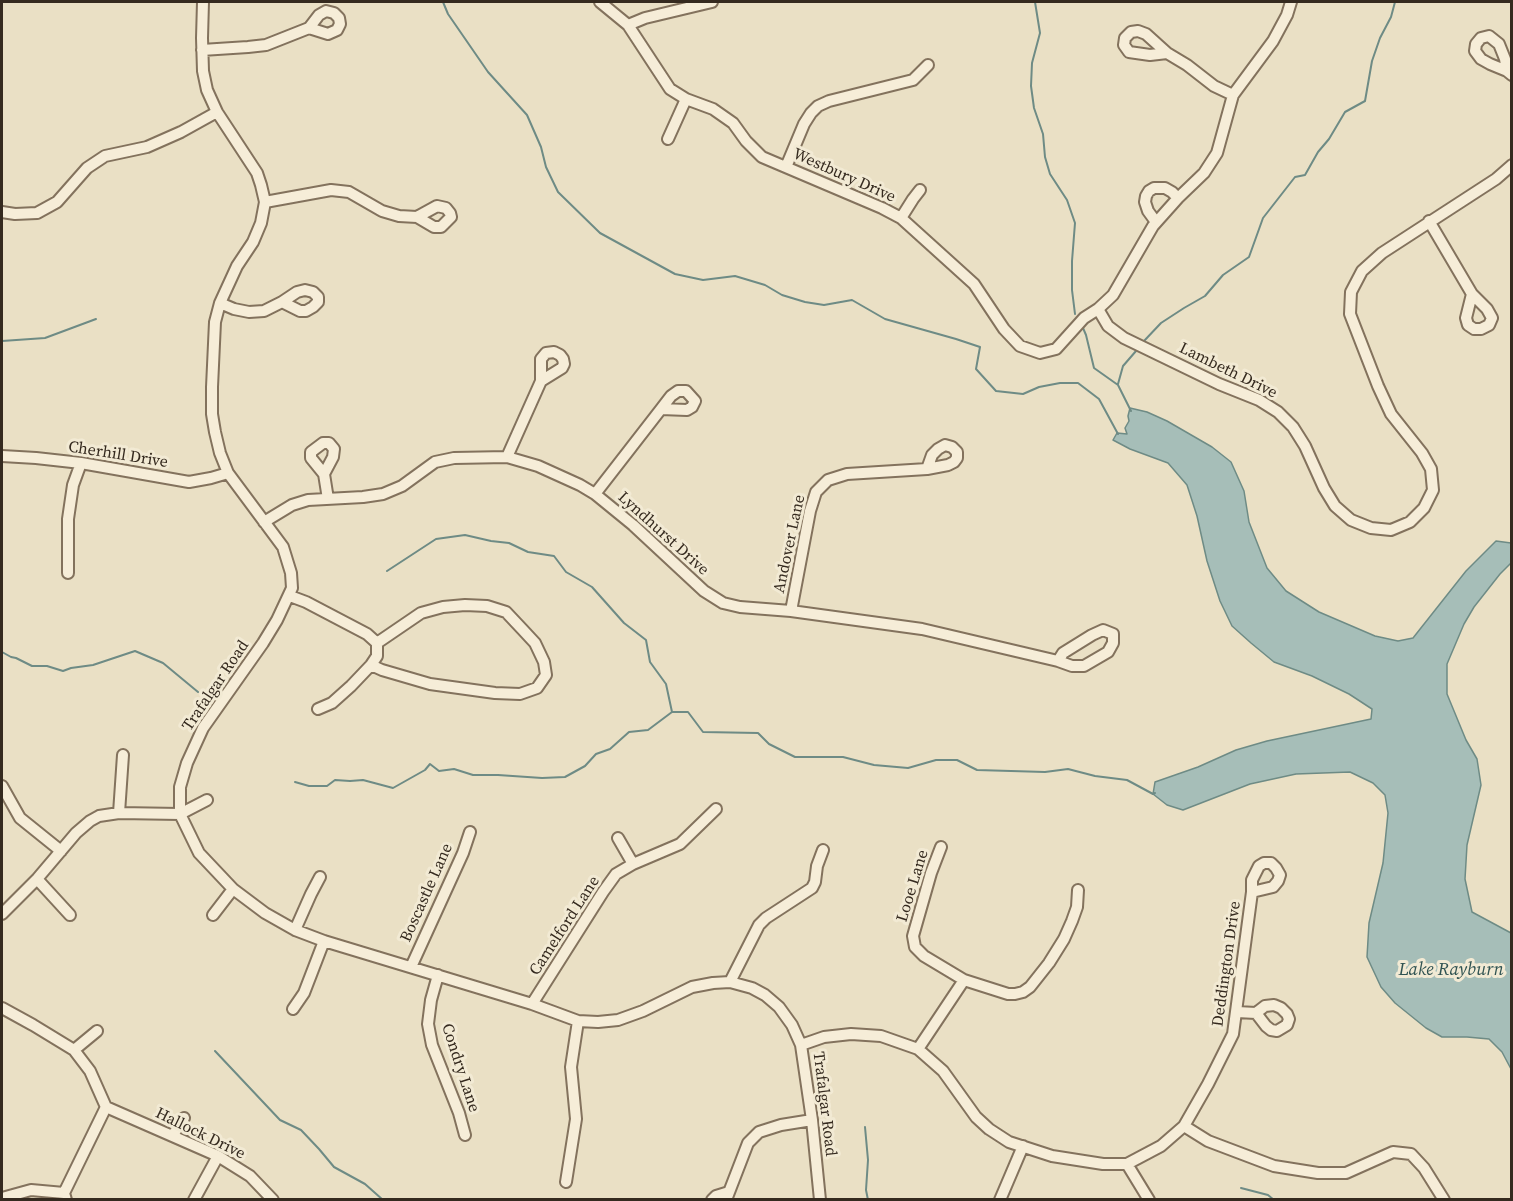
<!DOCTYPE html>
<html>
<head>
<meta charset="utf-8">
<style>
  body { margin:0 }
  #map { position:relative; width:1513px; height:1201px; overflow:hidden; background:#eae0c5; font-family:"Source Serif 4",serif }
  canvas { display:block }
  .frame { position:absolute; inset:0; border:3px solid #352a1f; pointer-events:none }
</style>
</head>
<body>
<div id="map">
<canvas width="1513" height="1201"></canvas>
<div class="frame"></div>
</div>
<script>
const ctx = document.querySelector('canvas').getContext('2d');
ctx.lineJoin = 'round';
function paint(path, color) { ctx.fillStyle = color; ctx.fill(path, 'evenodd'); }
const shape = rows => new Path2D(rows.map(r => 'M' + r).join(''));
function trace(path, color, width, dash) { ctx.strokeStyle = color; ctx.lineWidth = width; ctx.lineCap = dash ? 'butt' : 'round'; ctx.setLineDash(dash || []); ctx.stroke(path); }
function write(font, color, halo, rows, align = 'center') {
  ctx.font = font + ' "Source Serif 4",serif'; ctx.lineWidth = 6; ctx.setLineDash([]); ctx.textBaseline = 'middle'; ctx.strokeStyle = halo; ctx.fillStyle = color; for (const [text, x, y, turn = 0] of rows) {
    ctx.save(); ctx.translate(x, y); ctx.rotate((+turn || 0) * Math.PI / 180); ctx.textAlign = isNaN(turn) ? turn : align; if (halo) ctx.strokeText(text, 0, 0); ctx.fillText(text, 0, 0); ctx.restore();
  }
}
const water = shape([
  [1130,408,1147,412,1167,421,1212,447,1231,462,1244,491,1249,522,1267,568,1286,591,1319,612,1375,636,1398,641,1413,638,1466,571,1496,541,1511,543,1511,563,1500,574,1474,607,1464,624,1447,664,1447,694,1466,740,1477,759,1481,785,1467,845,1465,879,1472,912,1511,933,1511,1069,1502,1052,1489,1039,1467,1037,1442,1037,1426,1028,1395,1003,1381,987,1367,957,1369,923,1383,863,1388,813,1385,795,1373,783,1350,772,1296,774,1250,784,1183,810,1167,805,1153,794,1155,782,1198,767,1236,750,1267,741,1371,719,1372,709,1349,694,1312,676,1274,662,1251,643,1232,626,1220,601,1207,561,1197,516,1187,485,1168,463,1130,449,1113,440,1117,433,1127,434,1125,428,1129,421,1128,416,1130,408]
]);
const stream = shape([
  [443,2,448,14,488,72,527,115,541,147,546,167,558,192,600,233,675,274,703,280,735,276,765,285,782,295,805,302,824,305,852,300,885,319,956,339,980,347,976,369,996,391,1023,394,1039,387,1060,383,1078,383,1099,399,1118,434],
  [1035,2,1040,33,1032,63,1031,86,1034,108,1043,134,1045,157,1050,174,1067,200,1075,223,1072,261,1072,290,1075,314],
  [1083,328,1086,335,1094,368,1118,385,1131,411],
  [2,341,45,338,96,319],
  [1144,341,1161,323,1184,308,1205,296,1223,275,1249,257,1263,218,1295,177,1305,175,1318,152,1329,139,1345,112,1365,101,1372,61,1380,38,1391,17,1395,2],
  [1118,384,1123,366,1136,351],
  [387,571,436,539,465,535,491,541,509,543,528,552,554,556,566,572,592,587,624,623,646,640,650,662,666,684,672,712],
  [2,652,11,657,16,658,32,666,47,666,63,671,71,668,93,665,135,651,163,663,198,692],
  [295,782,309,786,327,786,335,780,350,781,363,780,393,788,425,770,430,764,439,771,454,769,473,775,498,775,542,778,565,777,585,766,596,754,610,749,629,732,648,730,672,712,688,712,703,732,758,733,769,744,795,757,843,757,874,765,908,768,936,760,957,760,977,770,1045,772,1068,769,1095,776,1127,780,1153,794,1155,793],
  [215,1051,280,1120,301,1130,319,1149,334,1167,365,1184,383,1200],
  [865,1127,868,1160,866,1190,868,1200],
  [1241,1188,1268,1195,1274,1200]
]);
const minor = shape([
  [203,2,202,38,203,71,207,90,217,112,257,173,261,185,265,202,261,223,253,242,237,266,220,303,215,322,212,387,212,414,215,432,220,453,228,473,283,547,291,573,292,588,277,620,263,643,203,728,187,763,180,787,180,814,199,853,233,889,265,913,295,930,324,941,532,1004,578,1021,598,1022,618,1020,643,1011,692,987,713,983,730,982,752,988,765,995,779,1007,792,1025,801,1045,812,1120,820,1200],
  [600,2,628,25,670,89,686,99,713,109,733,123,746,141,762,157,882,208,901,218,974,284,1004,329,1020,346,1040,353,1056,349,1084,318,1098,309,1113,295,1153,226,1178,198,1204,173,1217,153,1233,95,1273,41,1287,15,1291,2],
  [628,25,645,18,712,2],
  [202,50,248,47,266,45,309,28,328,34,337,30,340,24,339,18,334,13,326,11,319,15,309,28],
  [1167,53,1150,55,1129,52,1124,45,1125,38,1131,32,1138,31,1146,34,1167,53,1187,65,1214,86,1233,95],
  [1507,71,1505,59,1499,44,1489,36,1481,38,1476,44,1475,51,1481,59,1490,64,1507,71,1512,75],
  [668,139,686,99],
  [786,167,804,124,811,113,818,106,829,101,913,80,928,65],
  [265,202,331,190,349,192,382,211,399,216,417,217,434,227,441,227,451,217,450,213,446,208,437,206,417,217],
  [2,212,15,214,37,213,57,202,87,168,105,156,147,147,181,132,217,112],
  [901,218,913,199,920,190],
  [1429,221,1472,294,1466,318,1468,325,1474,329,1481,329,1489,325,1492,318,1487,309,1472,294],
  [1156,222,1148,211,1145,202,1146,196,1149,191,1154,188,1165,188,1172,192,1178,198],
  [220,303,234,309,249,312,264,311,282,302,300,311,306,311,313,307,318,302,318,297,313,292,305,290,297,292,282,302],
  [1098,309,1108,326,1124,338,1219,384,1259,400,1278,412,1293,427,1305,446,1324,488,1335,506,1351,520,1371,528,1391,530,1410,522,1424,508,1433,490,1431,469,1422,453,1391,414,1378,386,1350,314,1351,292,1362,271,1382,253,1496,179,1512,165],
  [2,456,36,458,81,463,189,482,211,478,228,473],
  [507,457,541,381,562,368,564,364,563,359,560,355,554,352,546,353,541,359,541,381],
  [324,474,311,458,311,452,323,443,329,443,334,449,333,457,324,474,328,499],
  [595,494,661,409,687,410,692,407,695,401,686,391,678,391,671,396,661,409],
  [264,522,292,505,308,500,363,497,383,494,402,486,435,462,454,458,507,457,538,466,580,485,595,494,633,525,704,591,723,603,740,607,791,611,922,629,1058,661,1063,653,1092,635,1103,630,1113,634,1113,643,1108,652,1084,666,1072,666,1058,661],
  [68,573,68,519,73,485,81,463],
  [290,596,306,602,367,634,377,643,377,656,371,665,351,686,332,703,318,709],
  [791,611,810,511,816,492,828,480,847,474,927,469,948,465,954,462,957,458,957,452,952,447,945,445,938,449,932,455,927,469],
  [371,665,382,670,430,684,495,693,520,694,537,688,546,675,544,662,535,643,522,629,506,612,487,606,465,605,443,607,421,613,377,643],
  [2,786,20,818,61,851],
  [119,813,123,755],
  [618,838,633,864],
  [941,847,931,873,913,936,915,947,924,956,964,980,1008,994,1015,994,1023,992,1030,987,1049,963,1064,939,1072,921,1077,907,1078,890],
  [37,879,70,915],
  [2,914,37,879,76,833,90,821,99,816,119,813,180,814,207,800],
  [213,915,233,889],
  [295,930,311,894,320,877],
  [411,967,463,853,470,832],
  [438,975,431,1000,428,1024,432,1045,459,1113,465,1135],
  [730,982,759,925,766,918,812,888,815,882,817,866,823,850],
  [532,1004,603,892,616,874,633,864,680,844,716,809],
  [2,1008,33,1025,74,1050,90,1071,106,1107,64,1193,66,1200],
  [293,1009,304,993,324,941],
  [1237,1012,1256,1013,1266,1026,1271,1030,1277,1031,1287,1025,1289,1019,1287,1014,1281,1008,1274,1005,1265,1006,1256,1013],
  [801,1045,824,1037,851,1034,881,1036,918,1049,943,1071,976,1117,989,1129,1009,1142,1052,1156,1103,1164,1127,1164,1161,1146,1184,1126,1208,1084,1233,1034,1252,892,1273,887,1278,881,1280,875,1276,868,1271,863,1264,863,1259,866,1252,880,1252,892],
  [918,1049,964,980],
  [74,1050,97,1031],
  [106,1107,218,1156,250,1176,273,1200],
  [1184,1126,1208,1141,1274,1166,1318,1173,1346,1173,1393,1152,1411,1154,1424,1168,1444,1200],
  [173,1135,184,1118],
  [1127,1164,1149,1200],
  [566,1182,576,1119,571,1067,578,1021],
  [2,1198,31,1190,64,1193],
  [194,1200,218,1156],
  [712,1200,716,1196,729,1192],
  [726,1200,748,1143,759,1132,781,1125,812,1120],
  [1000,1200,1023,1146]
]);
const streetNames = [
  ["Westbury Drive",844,176,24],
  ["Lambeth Drive",1228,371,26],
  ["Cherhill Drive",118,455,9],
  ["Lyndhurst Drive",663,534,42],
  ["Andover Lane",790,544,-78],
  ["Trafalgar Road",216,686,-56],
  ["Looe Lane",913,886,-73],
  ["Boscastle Lane",427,893,-66],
  ["Camelford Lane",565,926,-57],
  ["Deddington Drive",1227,964,-82],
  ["Condry Lane",460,1068,72],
  ["Trafalgar Road",824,1104,83],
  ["Hallock Drive",200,1134,26]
];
const waterNames = [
  ["Lake Rayburn",1451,970]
];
paint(water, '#a6beb8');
trace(water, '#6e8b85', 1.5);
trace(stream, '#6e8b85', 2);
trace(minor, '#83725d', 14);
trace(minor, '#f6edd8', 10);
write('16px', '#352a1f', '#f2ead4', streetNames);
write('italic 18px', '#305352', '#f2ead4', waterNames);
</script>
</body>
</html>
